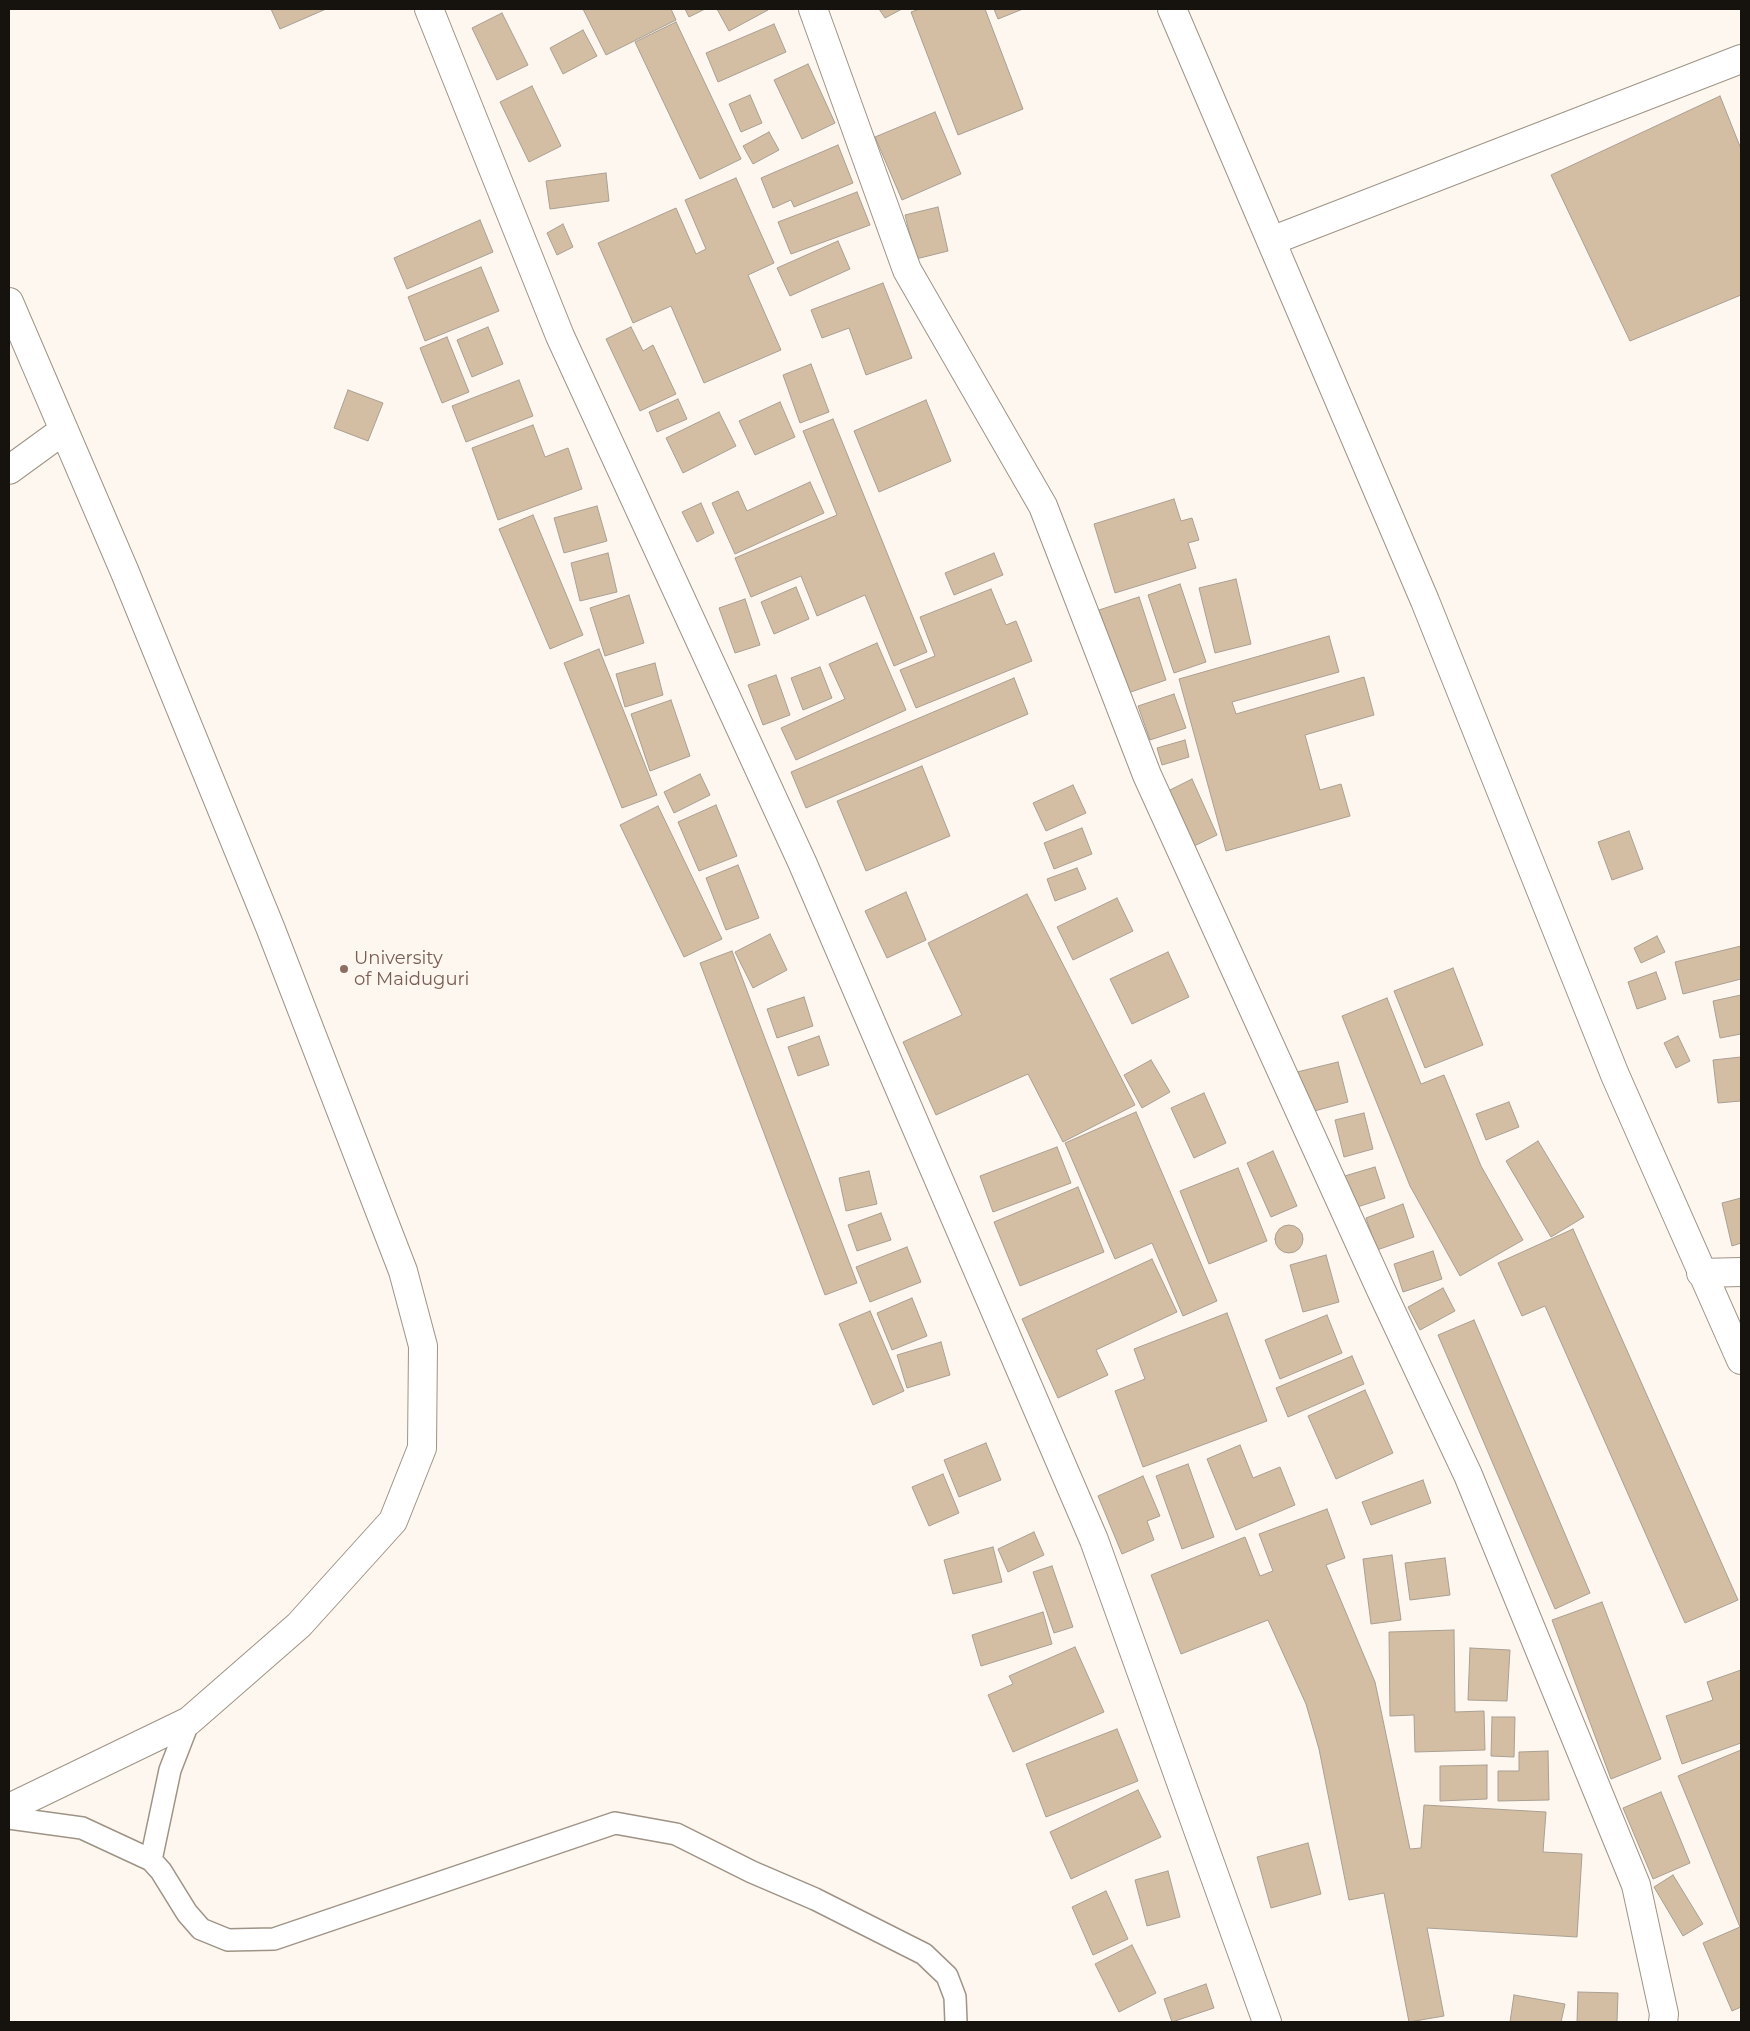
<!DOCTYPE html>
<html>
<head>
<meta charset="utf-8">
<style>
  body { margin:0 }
  #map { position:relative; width:1750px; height:2031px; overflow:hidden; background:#fef7ef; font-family:Montserrat,sans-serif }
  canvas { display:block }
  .frame { position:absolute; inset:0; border:10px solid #16120d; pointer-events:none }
</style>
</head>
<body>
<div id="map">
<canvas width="1750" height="2031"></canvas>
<div class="frame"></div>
</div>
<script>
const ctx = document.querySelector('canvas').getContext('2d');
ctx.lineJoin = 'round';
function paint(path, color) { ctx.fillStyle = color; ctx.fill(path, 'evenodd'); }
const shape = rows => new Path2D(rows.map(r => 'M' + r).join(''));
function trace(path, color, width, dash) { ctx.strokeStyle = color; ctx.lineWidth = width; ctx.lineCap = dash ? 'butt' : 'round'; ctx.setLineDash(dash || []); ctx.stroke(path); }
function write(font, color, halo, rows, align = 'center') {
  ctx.font = font + ' Montserrat,sans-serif'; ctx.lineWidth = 4.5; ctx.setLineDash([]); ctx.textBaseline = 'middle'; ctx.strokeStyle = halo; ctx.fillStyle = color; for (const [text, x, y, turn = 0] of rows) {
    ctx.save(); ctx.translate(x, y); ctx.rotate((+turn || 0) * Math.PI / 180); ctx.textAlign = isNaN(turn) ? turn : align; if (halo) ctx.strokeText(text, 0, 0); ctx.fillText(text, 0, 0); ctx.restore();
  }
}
const building = shape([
  [271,9,326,9,280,29,271,9],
  [583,9,671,9,676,20,606,55,583,9],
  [685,9,705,9,689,17,685,9],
  [717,9,768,9,768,10,729,31,717,9],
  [879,9,902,9,885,18,879,9],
  [920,9,985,9,1023,109,958,135,911,12,920,9],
  [994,9,1023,9,998,19,994,9],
  [502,13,528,65,497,80,472,28,502,13],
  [676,22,741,159,700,179,635,42,676,22],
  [774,24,786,52,718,82,706,53,774,24],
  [583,30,597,56,563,74,550,48,583,30],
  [808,64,835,123,802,139,774,80,808,64],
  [532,86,561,146,529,162,500,102,532,86],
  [750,95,762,123,741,132,729,104,750,95],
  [1720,96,1741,149,1741,295,1630,341,1551,175,1720,96],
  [935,112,961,174,902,200,875,137,935,112],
  [769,132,779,150,753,164,743,146,769,132],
  [838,145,853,183,794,207,791,200,773,208,761,178,838,145],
  [606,173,609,201,550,209,546,181,606,173],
  [736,178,774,263,748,275,781,350,704,383,671,306,633,323,598,243,676,208,696,254,706,249,685,200,736,178],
  [857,192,870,225,791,254,778,222,857,192],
  [938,207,948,251,916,259,905,215,938,207],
  [480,220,493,252,407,289,394,258,480,220],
  [563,224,573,247,557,255,547,233,563,224],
  [838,241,850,269,790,296,777,268,838,241],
  [481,267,499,311,425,341,408,297,481,267],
  [883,283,912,358,866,375,849,328,822,338,811,310,883,283],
  [488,327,503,364,472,377,457,340,488,327],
  [631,327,643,351,653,345,676,394,640,411,606,339,631,327],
  [447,337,469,392,442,403,420,348,447,337],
  [811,364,829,412,800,423,783,375,811,364],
  [519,380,533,416,466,442,452,406,519,380],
  [348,390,383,403,368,441,334,428,348,390],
  [678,399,687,419,657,432,649,412,678,399],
  [926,400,951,461,879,492,854,431,926,400],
  [780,402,795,437,755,455,739,421,780,402],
  [719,412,736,446,683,473,666,438,719,412],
  [833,419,927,652,894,666,865,595,817,616,801,576,751,597,735,558,837,515,803,431,833,419],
  [533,425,545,457,568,448,582,489,498,520,472,448,533,425],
  [810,482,824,513,735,554,712,503,738,491,747,511,810,482],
  [1174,499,1181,521,1192,518,1199,540,1188,543,1196,568,1115,593,1094,524,1174,499],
  [701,503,714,533,697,542,682,512,701,503],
  [597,506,607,541,564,553,554,518,597,506],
  [533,515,583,635,550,649,499,529,533,515],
  [608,553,617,592,580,601,571,563,608,553],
  [994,553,1003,575,954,595,945,573,994,553],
  [1236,579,1251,644,1215,653,1199,588,1236,579],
  [1180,584,1206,662,1174,673,1148,595,1180,584],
  [796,587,809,619,774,634,761,602,796,587],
  [991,589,1006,625,1016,621,1032,661,916,708,900,670,935,656,920,617,991,589],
  [629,595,644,643,605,656,590,608,629,595],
  [1139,597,1166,680,1122,695,1116,659,1099,610,1139,597],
  [745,599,760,645,735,653,719,608,745,599],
  [1329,636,1339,672,1232,702,1236,714,1364,677,1374,715,1305,735,1320,790,1341,784,1350,816,1226,851,1179,679,1329,636],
  [877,643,906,710,796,760,781,728,845,699,829,664,877,643],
  [599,649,657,795,622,808,564,663,599,649],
  [655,663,663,695,625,707,616,674,655,663],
  [820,667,832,698,803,710,791,678,820,667],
  [776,675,790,715,763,725,748,685,776,675],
  [1014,678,1028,714,806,808,791,772,1014,678],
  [1174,694,1186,728,1150,740,1138,706,1174,694],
  [671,700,690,756,650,771,631,714,671,700],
  [1185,740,1189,757,1162,765,1157,748,1185,740],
  [922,766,950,836,866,871,837,801,922,766],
  [700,774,710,795,674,813,664,792,700,774],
  [1192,779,1217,835,1190,848,1166,792,1192,779],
  [1073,785,1086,813,1046,831,1033,803,1073,785],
  [716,805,737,856,699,871,678,822,716,805],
  [658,806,722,939,684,957,620,825,658,806],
  [1082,828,1092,854,1054,869,1044,843,1082,828],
  [1629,831,1643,869,1612,880,1598,842,1629,831],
  [738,865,759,918,726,930,706,878,738,865],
  [1077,868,1086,889,1055,901,1047,879,1077,868],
  [906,892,926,940,887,958,865,911,906,892],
  [1027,894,1135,1105,1063,1142,1028,1074,936,1115,903,1042,962,1015,928,943,1027,894],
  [1117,898,1133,931,1073,960,1057,927,1117,898],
  [770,934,787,970,753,988,735,952,770,934],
  [1657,936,1665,952,1641,963,1634,948,1657,936],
  [1741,946,1741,979,1683,994,1675,962,1741,946],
  [732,951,857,1283,825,1295,700,963,732,951],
  [1168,952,1189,997,1132,1024,1110,979,1168,952],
  [1453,968,1483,1045,1425,1068,1394,991,1453,968],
  [1656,972,1666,999,1637,1009,1628,982,1656,972],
  [1741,995,1741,1034,1720,1038,1713,1001,1741,995],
  [804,997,813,1026,777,1038,767,1009,804,997],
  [1387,998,1421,1084,1444,1075,1481,1166,1523,1240,1460,1276,1410,1186,1342,1016,1387,998],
  [819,1036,829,1065,798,1076,788,1047,819,1036],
  [1678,1036,1690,1061,1676,1068,1664,1043,1678,1036],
  [1741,1057,1741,1101,1718,1103,1713,1060,1741,1057],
  [1151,1060,1170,1092,1142,1108,1124,1075,1151,1060],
  [1338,1062,1348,1102,1303,1114,1293,1073,1338,1062],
  [1204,1093,1226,1143,1194,1158,1171,1108,1204,1093],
  [1509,1102,1519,1127,1486,1140,1476,1114,1509,1102],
  [1136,1112,1217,1301,1183,1316,1152,1243,1115,1259,1065,1143,1136,1112],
  [1364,1113,1373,1149,1344,1157,1335,1120,1364,1113],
  [1538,1141,1584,1217,1551,1237,1506,1161,1538,1141],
  [1057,1147,1071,1183,993,1212,980,1176,1057,1147],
  [1273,1151,1297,1206,1271,1217,1247,1163,1273,1151],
  [1375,1167,1385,1198,1348,1210,1338,1178,1375,1167],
  [1238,1168,1267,1241,1209,1264,1180,1191,1238,1168],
  [869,1171,877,1204,846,1211,839,1178,869,1171],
  [1078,1187,1104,1252,1020,1286,994,1222,1078,1187],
  [1741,1198,1741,1243,1732,1246,1722,1203,1741,1198],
  [1403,1204,1414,1237,1377,1250,1366,1218,1403,1204],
  [881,1213,891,1240,857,1251,848,1225,881,1213],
  '1275 1239a14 14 0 1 1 28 0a14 14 0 1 1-28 0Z',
  [1573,1229,1738,1600,1685,1623,1545,1306,1522,1316,1498,1263,1573,1229],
  [907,1247,921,1282,870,1302,856,1267,907,1247],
  [1433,1251,1442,1279,1403,1292,1394,1264,1433,1251],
  [1326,1255,1339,1302,1303,1312,1290,1265,1326,1255],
  [1152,1259,1177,1312,1096,1350,1108,1375,1058,1398,1022,1319,1152,1259],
  [1443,1288,1455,1311,1420,1330,1408,1307,1443,1288],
  [912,1298,927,1336,892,1350,877,1313,912,1298],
  [870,1311,904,1391,873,1405,839,1324,870,1311],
  [1227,1313,1267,1421,1143,1467,1115,1391,1145,1379,1134,1349,1227,1313],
  [1327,1315,1342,1353,1280,1379,1265,1340,1327,1315],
  [1474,1320,1590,1593,1555,1609,1438,1335,1474,1320],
  [941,1342,950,1375,907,1388,897,1355,941,1342],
  [1352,1356,1364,1384,1288,1417,1276,1388,1352,1356],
  [1365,1390,1393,1453,1336,1479,1308,1416,1365,1390],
  [986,1443,1001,1480,959,1497,944,1460,986,1443],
  [1240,1445,1253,1478,1280,1467,1295,1505,1236,1530,1207,1459,1240,1445],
  [1188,1464,1214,1537,1182,1549,1156,1476,1188,1464],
  [943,1474,959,1513,929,1526,912,1487,943,1474],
  [1143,1476,1160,1516,1147,1521,1154,1540,1122,1554,1098,1496,1143,1476],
  [1423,1480,1431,1503,1371,1525,1362,1502,1423,1480],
  [1327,1509,1345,1558,1326,1565,1375,1682,1410,1849,1421,1848,1424,1805,1546,1812,1543,1852,1582,1854,1577,1937,1427,1928,1444,2016,1409,2022,1384,1893,1349,1900,1319,1749,1306,1704,1268,1620,1181,1654,1151,1575,1245,1537,1260,1576,1273,1571,1259,1534,1327,1509],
  [1034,1532,1044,1555,1008,1572,998,1549,1034,1532],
  [993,1547,1002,1582,953,1594,944,1560,993,1547],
  [1392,1555,1401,1620,1371,1624,1363,1559,1392,1555],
  [1445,1558,1450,1595,1410,1600,1405,1563,1445,1558],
  [1052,1566,1073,1627,1054,1633,1033,1572,1052,1566],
  [1602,1602,1661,1759,1611,1779,1552,1620,1602,1602],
  [1043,1612,1052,1644,981,1666,972,1635,1043,1612],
  [1454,1630,1455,1712,1484,1711,1485,1750,1415,1752,1414,1715,1390,1716,1389,1632,1454,1630],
  [1075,1647,1104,1712,1013,1752,988,1695,1013,1684,1009,1676,1075,1647],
  [1470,1648,1510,1650,1507,1701,1468,1700,1470,1648],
  [1741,1670,1741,1743,1682,1764,1666,1716,1713,1700,1707,1682,1741,1670],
  [1492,1717,1515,1717,1514,1757,1491,1756,1492,1717],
  [1117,1729,1138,1781,1046,1817,1026,1764,1117,1729],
  [1741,1750,1741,2007,1732,2011,1703,1943,1740,1927,1678,1776,1741,1750],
  [1548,1751,1549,1800,1498,1801,1498,1771,1519,1771,1519,1752,1548,1751],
  [1487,1765,1487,1799,1440,1801,1440,1766,1487,1765],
  [1138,1790,1161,1837,1071,1879,1050,1832,1138,1790],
  [1661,1792,1690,1863,1653,1879,1623,1808,1661,1792],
  [1308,1843,1321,1894,1271,1908,1257,1857,1308,1843],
  [1168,1871,1180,1917,1147,1926,1135,1880,1168,1871],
  [1673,1875,1703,1924,1683,1936,1654,1887,1673,1875],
  [1106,1891,1128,1939,1093,1955,1072,1907,1106,1891],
  [1132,1945,1156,1993,1119,2012,1095,1964,1132,1945],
  [1206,1984,1214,2008,1172,2022,1164,1999,1206,1984],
  [1578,1992,1618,1993,1617,2022,1577,2022,1578,1992],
  [1514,1995,1565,2004,1561,2022,1510,2022,1514,1995]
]);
const service = shape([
  [9,1818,82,1828,151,1860,161,1871,187,1913,201,1929,228,1940,274,1939,615,1823,676,1834,752,1872,815,1899,924,1954,947,1976,955,1997,956,2022],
  [151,1860,170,1770,189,1721]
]);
const minor = shape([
  [429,9,560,336,802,862,1094,1540,1267,2022],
  [813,9,907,270,1043,506,1147,775,1381,1290,1468,1475,1636,1885,1664,2014,1663,2022],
  [1172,9,1425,601,1615,1075,1741,1360],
  [1271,241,1741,59],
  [9,302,124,570,270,927,403,1271,423,1346,422,1448,393,1521,299,1625,189,1721,9,1808],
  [9,470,64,430],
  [1701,1273,1741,1272]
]);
const markers = [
  [344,969,5,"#8d6e63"]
];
const educationNames = [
  ["University",354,959],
  ["of Maiduguri",354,980]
];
paint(building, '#d4bea3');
trace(building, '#a99f92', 1);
trace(service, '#9e9386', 24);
trace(minor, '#9e9386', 30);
trace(service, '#fff', 21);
trace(minor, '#fff', 28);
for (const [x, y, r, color] of markers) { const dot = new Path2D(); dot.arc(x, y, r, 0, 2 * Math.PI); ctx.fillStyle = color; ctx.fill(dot); trace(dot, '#fef7ef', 2); }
write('18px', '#785e54', '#fef7ef', educationNames, 'left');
</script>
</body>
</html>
